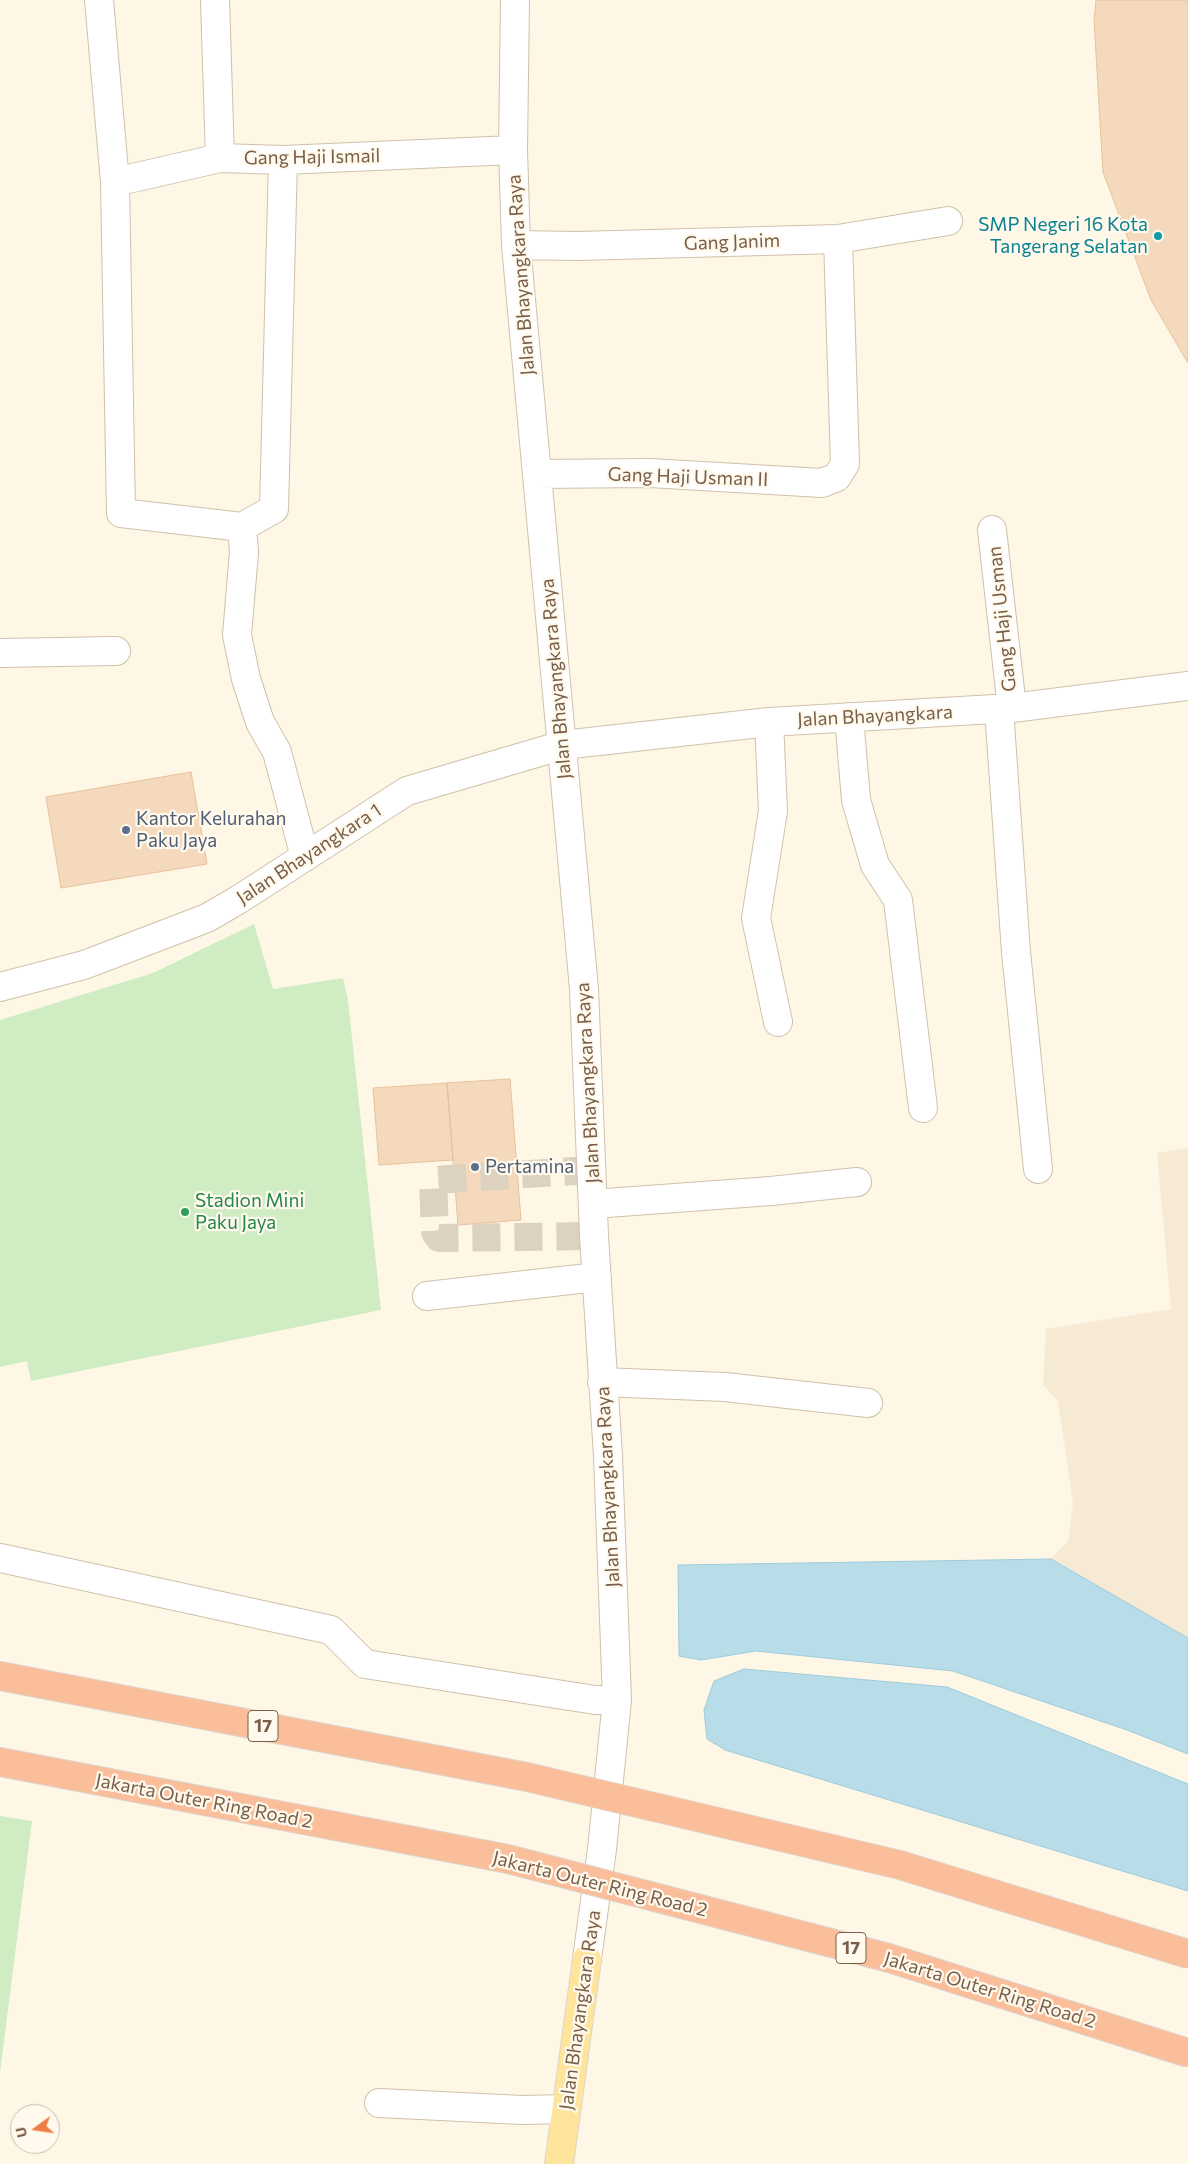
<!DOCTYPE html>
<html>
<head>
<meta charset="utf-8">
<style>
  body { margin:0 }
  #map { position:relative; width:1188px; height:2164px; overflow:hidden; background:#fef7e6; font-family:Commissioner,sans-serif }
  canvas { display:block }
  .north { position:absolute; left:10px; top:2104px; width:50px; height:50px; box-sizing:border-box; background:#fffaed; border:1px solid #c9bcab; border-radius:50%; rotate:256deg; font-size:14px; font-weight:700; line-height:20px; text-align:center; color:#795f49 }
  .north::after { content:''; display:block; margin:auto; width:18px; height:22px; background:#ee7e45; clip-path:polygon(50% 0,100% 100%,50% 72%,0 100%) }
</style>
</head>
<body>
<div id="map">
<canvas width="1188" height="2164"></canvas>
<div class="north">U</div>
</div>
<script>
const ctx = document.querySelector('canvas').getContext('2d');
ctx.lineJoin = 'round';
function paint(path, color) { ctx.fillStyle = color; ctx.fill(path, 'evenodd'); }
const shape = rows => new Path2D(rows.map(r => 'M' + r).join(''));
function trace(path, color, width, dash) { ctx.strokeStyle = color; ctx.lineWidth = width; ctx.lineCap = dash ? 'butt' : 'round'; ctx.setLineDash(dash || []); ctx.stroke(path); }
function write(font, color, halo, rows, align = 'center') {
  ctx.font = font + ' Commissioner,sans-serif'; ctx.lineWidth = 4.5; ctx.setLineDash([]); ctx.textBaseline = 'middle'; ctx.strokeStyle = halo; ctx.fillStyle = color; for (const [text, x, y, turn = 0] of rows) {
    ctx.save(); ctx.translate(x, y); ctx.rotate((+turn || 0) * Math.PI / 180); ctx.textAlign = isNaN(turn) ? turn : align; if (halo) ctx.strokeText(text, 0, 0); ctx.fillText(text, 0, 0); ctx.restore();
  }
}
const residential = shape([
  [1188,1148,1188,1638,1051,1559,1068,1541,1073,1503,1058,1401,1043,1385,1046,1329,1171,1309,1157,1153]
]);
const green = shape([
  [254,924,273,989,343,978,348,1000,381,1310,31,1381,27,1361,0,1367,0,1020,153,973],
  [0,1816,32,1821,0,2072]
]);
const water = shape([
  [1051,1559,1188,1638,1188,1754,1127,1730,953,1671,756,1651,701,1660,679,1656,678,1565,1051,1559],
  [744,1669,947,1687,1188,1784,1188,1891,725,1750,707,1739,704,1710,714,1681,744,1669]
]);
const building = shape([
  [1096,0,1188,0,1188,363,1151,300,1103,172,1094,20,1096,0],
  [191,772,207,864,61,888,46,797,191,772],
  [510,1079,521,1220,458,1225,447,1083,510,1079],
  [447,1083,453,1160,379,1165,373,1088,447,1083]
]);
const minorTunnel = shape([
  [592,1170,433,1180,435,1232,439,1238,594,1236]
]);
const minor = shape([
  [99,0,115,182,121,513,242,527,274,509,283,160],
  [215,0,220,158],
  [515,0,513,150,516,245,584,989,594,1236,608,1456,617,1700,602,1849,587,1959],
  [115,182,220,158,283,160,513,150],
  [516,245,578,246,838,239,948,221],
  [537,474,650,473,822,483,837,477,845,464,838,239],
  [242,527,244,552,237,635,246,679,260,722,277,752,305,857],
  [992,530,1012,708],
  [0,653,116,651],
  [999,709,1016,952,1038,1169],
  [849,717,856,800,875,865,898,900,923,1108],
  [769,722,773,811,756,918,778,1022],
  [0,987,84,965,207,918,238,900,407,791,563,745,769,722,1012,708,1188,686],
  [593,1204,771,1191,857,1182],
  [427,1296,597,1277],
  [602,1382,725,1387,868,1403],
  [0,1558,331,1630,365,1664,595,1700,617,1700],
  [379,2103,522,2110,566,2109]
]);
const major = shape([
  [559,2164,587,1959]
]);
const highway = shape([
  [0,1676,527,1777],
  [0,1762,508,1859]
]);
const highwayBridge = shape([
  [527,1777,900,1865,1188,1954],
  [508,1859,889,1958,1188,2053]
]);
const markers = [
  [1158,236,5,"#0f9aa8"],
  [126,830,5,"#5c6f8a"],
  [475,1167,5,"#5c6f8a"],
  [185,1212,5,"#2e9e5b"]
];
const shields = [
  [263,1726,30],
  [851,1948,30]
];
const shieldNames = [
  ["17",263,1726],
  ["17",851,1948]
];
const streetNames = [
  ["Gang Haji Ismail",312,157,-1],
  ["Gang Janim",732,242,-2],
  ["Jalan Bhayangkara Raya",521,275,-94],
  ["Gang Haji Usman II",688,477,2],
  ["Gang Haji Usman",1002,619,-96],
  ["Jalan Bhayangkara Raya",556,679,-95],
  ["Jalan Bhayangkara",875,716,-3],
  ["Jalan Bhayangkara 1",309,854,-33],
  ["Jalan Bhayangkara Raya",588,1083,-93],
  ["Jalan Bhayangkara Raya",608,1487,-93],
  ["Jakarta Outer Ring Road 2",204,1801,11],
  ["Jakarta Outer Ring Road 2",600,1884,14],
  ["Jakarta Outer Ring Road 2",990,1990,17],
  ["Jalan Bhayangkara Raya",580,2010,-82]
];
const cultureNames = [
  ["SMP Negeri 16 Kota",1148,225],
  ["Tangerang Selatan",1148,247]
];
const serviceNames = [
  ["Kantor Kelurahan",136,819],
  ["Paku Jaya",136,841],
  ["Pertamina",485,1167]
];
const leisureNames = [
  ["Stadion Mini",195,1201],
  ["Paku Jaya",195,1223]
];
paint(residential, '#f6ead4');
paint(green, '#cfecc3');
paint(water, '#b9dce9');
trace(water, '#9ecbdb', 1);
paint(building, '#f5d9bc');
trace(building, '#e8c19b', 1);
trace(minorTunnel, '#ddd1bf', 28, [28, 14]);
trace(minor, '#d0c0ab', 30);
trace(major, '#dcd5d0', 30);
trace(highway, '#dcd5d0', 30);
trace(minor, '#fff', 28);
trace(major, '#ffe59b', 28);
trace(highway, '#fbbe9a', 28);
trace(highwayBridge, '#dcd5d0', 30, []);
trace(highwayBridge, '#fbbe9a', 28);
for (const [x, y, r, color] of markers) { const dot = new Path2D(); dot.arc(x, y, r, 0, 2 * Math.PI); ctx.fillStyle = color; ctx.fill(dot); trace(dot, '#fffaed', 2); }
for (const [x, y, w] of shields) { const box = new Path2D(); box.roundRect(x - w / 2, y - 15.5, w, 31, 4); ctx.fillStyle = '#fffaed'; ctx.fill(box); trace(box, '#795f49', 1); }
write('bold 18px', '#795f49', null, shieldNames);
write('19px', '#795f49', '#fffaed', streetNames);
write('19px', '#0d838f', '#fffaed', cultureNames, 'right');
write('19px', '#4e5e75', '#fffaed', serviceNames, 'left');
write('19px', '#27864d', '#fffaed', leisureNames, 'left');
</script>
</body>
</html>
